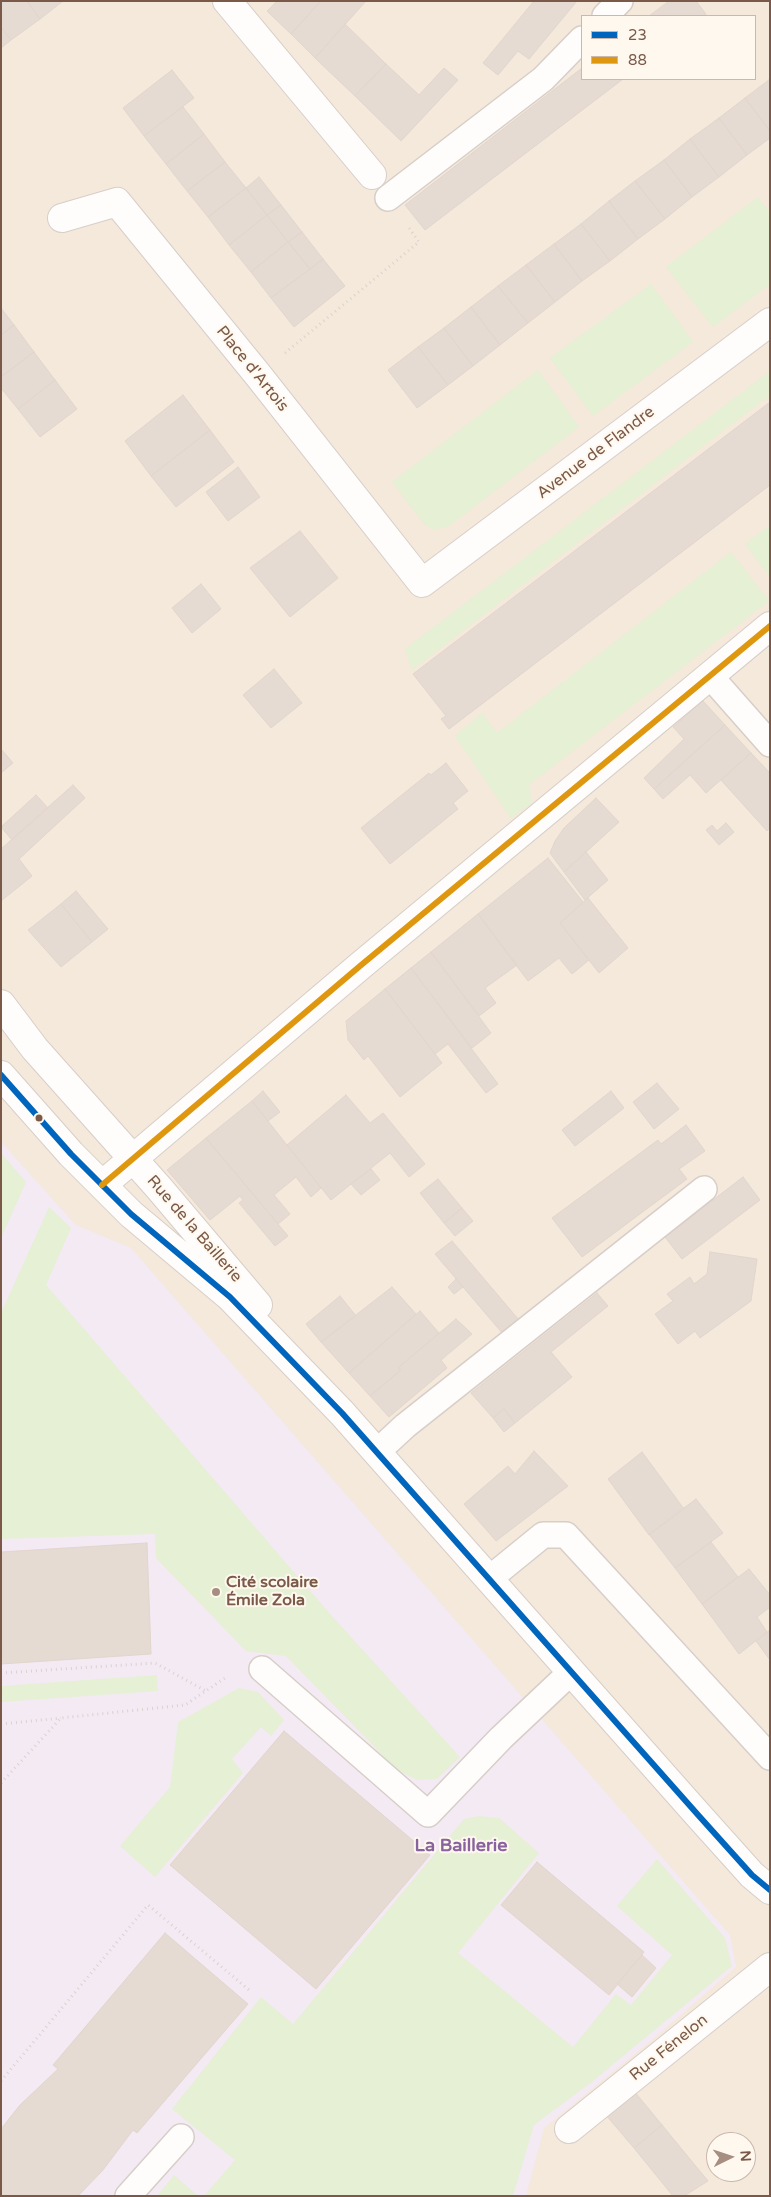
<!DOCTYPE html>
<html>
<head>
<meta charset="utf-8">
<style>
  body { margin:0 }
  #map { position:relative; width:771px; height:2197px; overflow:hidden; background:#f8f3ec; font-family:"Varela Round",sans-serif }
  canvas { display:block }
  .frame { position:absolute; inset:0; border:2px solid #7a5948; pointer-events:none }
  .legend { position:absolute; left:581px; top:15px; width:175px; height:65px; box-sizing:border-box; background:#fff8ee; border:1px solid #cab8ac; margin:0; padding:6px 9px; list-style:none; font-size:15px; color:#7a5948 }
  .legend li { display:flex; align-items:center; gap:10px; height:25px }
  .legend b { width:25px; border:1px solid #cab8ac }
  .north { position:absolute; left:706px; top:2132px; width:50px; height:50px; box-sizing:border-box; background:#fff8ee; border:1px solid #cab8ac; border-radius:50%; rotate:86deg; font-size:14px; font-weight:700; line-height:20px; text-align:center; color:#7a5948 }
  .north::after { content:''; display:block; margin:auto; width:18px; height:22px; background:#a68f81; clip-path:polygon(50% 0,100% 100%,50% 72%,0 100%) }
</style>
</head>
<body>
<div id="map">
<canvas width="771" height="2197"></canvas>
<div class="frame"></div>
<ul class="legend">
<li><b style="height:6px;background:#0065bd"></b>23</li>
<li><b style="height:6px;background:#de970e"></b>88</li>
</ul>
<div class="north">N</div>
</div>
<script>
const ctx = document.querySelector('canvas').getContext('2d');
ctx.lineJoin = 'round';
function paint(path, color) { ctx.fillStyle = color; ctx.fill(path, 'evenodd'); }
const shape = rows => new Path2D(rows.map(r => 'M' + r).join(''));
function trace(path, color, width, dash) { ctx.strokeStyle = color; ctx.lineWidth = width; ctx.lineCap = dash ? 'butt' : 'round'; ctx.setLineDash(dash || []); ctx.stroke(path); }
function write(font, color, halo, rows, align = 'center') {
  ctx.font = font + ' "Varela Round",sans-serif'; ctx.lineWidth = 4; ctx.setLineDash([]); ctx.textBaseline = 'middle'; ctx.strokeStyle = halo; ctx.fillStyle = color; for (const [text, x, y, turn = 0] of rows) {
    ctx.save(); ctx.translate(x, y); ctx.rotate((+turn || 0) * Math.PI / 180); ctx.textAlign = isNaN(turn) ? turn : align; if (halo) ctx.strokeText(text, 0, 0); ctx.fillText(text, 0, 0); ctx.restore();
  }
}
const residential = shape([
  [1,1,770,1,770,2196,1,2196],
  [582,16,755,16,755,79,582,79],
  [716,2142,746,2142,746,2172,716,2172]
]);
const education = shape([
  [1,1142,76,1225,131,1248,730,1935,736,1967,652,2040,544,2128,526,2196,1,2196]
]);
const green = shape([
  [758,197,770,213,770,284,713,327,666,267],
  [651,284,693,342,593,416,550,358],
  [538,370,579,427,449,526,435,530,425,525,392,482],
  [770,371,770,395,412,670,405,649],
  [770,525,770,577,745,544],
  [731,552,769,601,530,784,531,804,511,818,455,736,482,713,497,733],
  [1,1153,26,1182,1,1238],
  [49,1207,71,1228,46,1285,331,1615,460,1757,437,1779,417,1780,397,1770,286,1656,246,1651,156,1558,155,1534,1,1539,1,1313],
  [157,1675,158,1691,1,1702,1,1686],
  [239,1688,258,1692,284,1720,271,1736,261,1727,232,1759,243,1773,155,1877,120,1846,170,1787,178,1722],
  [479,1816,499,1818,539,1853,458,1953,573,2047,616,1994,631,2005,672,1955,617,1906,657,1859,725,1938,732,1966,593,2081,534,2125,513,2196,204,2196,235,2160,172,2109,261,1997,293,2024,464,1819],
  [174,2175,198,2196,157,2196]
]);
const building = shape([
  [1,1,27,1,40,19,11,40,1,27,1,1],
  [27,1,63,1,40,19,27,1],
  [277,1,321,1,291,34,267,11,277,1],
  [321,1,366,1,315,58,291,34,321,1],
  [534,1,577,1,529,59,518,51,498,75,483,63,534,1],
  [669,1,696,1,706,14,703,16,649,16,669,1],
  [345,24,386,64,355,96,315,58,345,24],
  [1,27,11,40,1,48,1,27],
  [386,64,419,95,444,68,458,80,401,141,355,96,386,64],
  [582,68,582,79,623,79,425,230,405,205,582,68],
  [172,70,194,98,144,136,123,108,172,70],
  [770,79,770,131,745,98,770,79],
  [745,98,770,131,770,138,747,155,719,118,745,98],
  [183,107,204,134,166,164,144,136,183,107],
  [719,118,747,155,719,177,690,139,719,118],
  [204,134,225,162,187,191,166,164,204,134],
  [690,139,719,177,692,197,664,160,690,139],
  [664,160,692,197,665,219,635,181,664,160],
  [225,162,246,188,208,217,187,191,225,162],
  [259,177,281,205,267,215,246,188,259,177],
  [635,181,665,219,638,239,609,201,635,181],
  [246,188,267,215,229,245,208,217,246,188],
  [609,201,638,239,610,261,581,224,609,201],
  [281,205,302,232,288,242,267,215,281,205],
  [267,215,288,242,251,272,229,245,267,215],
  [581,224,610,261,582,281,554,244,581,224],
  [302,232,323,259,310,269,288,242,302,232],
  [288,242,310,269,271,298,251,272,288,242],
  [554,244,582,281,555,302,526,265,554,244],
  [323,259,345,286,294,327,271,298,323,259],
  [526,265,555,302,528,323,498,286,526,265],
  [498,286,528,323,500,345,471,307,498,286],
  [471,307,500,345,473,366,444,328,471,307],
  [1,308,14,325,1,335,1,308],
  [14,325,34,352,1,377,1,335,14,325],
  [444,328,473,366,448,385,418,347,444,328],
  [418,347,448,385,417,408,388,370,418,347],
  [34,352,55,380,18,409,1,388,1,377,34,352],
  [55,380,77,409,40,437,18,409,55,380],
  [183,395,210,430,151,476,125,441,183,395],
  [770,402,770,485,449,729,441,719,446,716,413,674,770,402],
  [210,430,234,462,176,507,151,476,210,430],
  [238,467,260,497,228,521,206,492,238,467],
  [300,531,338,578,290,617,250,568,300,531],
  [201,584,221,609,192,633,172,608,201,584],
  [274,669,302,703,271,728,243,695,274,669],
  [703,701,725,725,654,789,644,778,684,739,673,727,703,701],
  [725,725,751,753,706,793,690,775,663,799,654,789,725,725],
  [1,749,13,763,1,773,1,749],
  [751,753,770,773,770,828,767,831,721,780,751,753],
  [446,763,468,791,453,803,458,809,390,864,361,828,429,773,431,775,446,763],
  [73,785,85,798,19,859,32,876,1,901,1,849,73,785],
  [36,795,48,808,12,840,1,827,36,795],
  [596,798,619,822,564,872,550,853,555,841,564,828,596,798],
  [726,823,734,832,719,845,706,830,712,825,717,831,726,823],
  [586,852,608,880,585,900,564,872,586,852],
  [548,858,583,902,560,923,589,960,572,974,559,958,528,981,478,914,548,858],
  [76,891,108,929,92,942,61,904,76,891],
  [588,898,628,948,599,973,560,923,588,898],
  [61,904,92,942,61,967,28,930,61,904],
  [478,914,517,965,485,988,496,1003,479,1016,431,952,478,914],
  [431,952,491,1033,472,1048,411,968,431,952],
  [411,968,498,1084,486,1093,448,1044,435,1054,385,989,411,968],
  [385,989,442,1063,400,1097,368,1056,364,1060,348,1040,346,1021,385,989],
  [657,1083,679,1109,654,1129,633,1102,657,1083],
  [263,1091,280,1112,268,1121,252,1101,263,1091],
  [611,1091,624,1108,575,1146,562,1130,611,1091],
  [346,1095,370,1123,383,1113,425,1164,409,1177,390,1153,331,1200,287,1145,346,1095],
  [252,1101,321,1188,311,1197,296,1177,274,1195,290,1214,278,1224,206,1138,252,1101],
  [686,1125,705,1151,679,1169,687,1179,582,1257,552,1218,658,1140,661,1144,686,1125],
  [206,1138,288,1236,275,1246,239,1203,243,1200,240,1196,210,1220,167,1170,206,1138],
  [371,1169,380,1180,361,1195,351,1184,371,1169],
  [743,1177,760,1200,682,1259,665,1237,743,1177],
  [438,1179,462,1208,444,1223,420,1193,438,1179],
  [462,1208,473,1221,455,1236,444,1223,462,1208],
  [452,1241,519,1320,503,1334,435,1254,452,1241],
  [710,1252,757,1259,751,1301,700,1338,695,1331,678,1344,655,1314,673,1301,667,1294,690,1277,694,1284,707,1274,710,1252],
  [456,1279,463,1287,454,1294,448,1287,456,1279],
  [392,1287,416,1314,349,1373,321,1342,392,1287],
  [597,1293,608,1306,551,1352,572,1377,515,1423,504,1409,493,1418,471,1393,597,1293],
  [340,1296,356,1316,321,1342,306,1324,340,1296],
  [420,1311,439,1333,398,1368,401,1370,370,1396,349,1373,420,1311],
  [456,1319,472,1334,441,1360,447,1368,389,1417,370,1396,401,1370,398,1368,456,1319],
  [504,1409,515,1423,504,1432,493,1418,504,1409],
  [534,1451,568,1486,496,1541,464,1504,508,1466,515,1474,534,1451],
  [642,1452,684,1509,649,1535,608,1479,642,1452],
  [696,1499,723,1533,675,1568,649,1534,696,1499],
  [711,1542,738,1577,702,1604,675,1568,711,1542],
  [147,1543,151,1654,1,1664,1,1552,147,1543],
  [749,1569,770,1595,770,1607,757,1617,767,1632,739,1654,702,1604,749,1569],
  [770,1630,770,1660,756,1641,770,1630],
  [284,1731,430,1855,316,1989,170,1865,284,1731],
  [537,1862,644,1952,609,1995,501,1905,537,1862],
  [165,1933,248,2004,137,2133,133,2130,103,2170,78,2196,1,2196,1,2129,20,2105,58,2069,53,2065,165,1933],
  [642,1955,656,1968,632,1997,617,1984,642,1955],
  [634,2091,662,2125,634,2148,605,2114,634,2091],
  [662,2125,708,2181,684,2196,673,2196,634,2148,662,2125]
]);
const path = shape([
  [285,353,419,242,407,225],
  [1,1673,155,1663,206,1691],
  [1,1724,61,1718],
  [1,1783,61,1718,185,1705,228,1676],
  [1,2081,148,1905,249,1990]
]);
const lane = shape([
  [605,16,620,1],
  [388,198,543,79,582,39],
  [710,676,770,744],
  [377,1452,405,1426,704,1189],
  [489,1579,543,1535,566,1535,770,1757],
  [262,1669,428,1814,501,1738,571,1672],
  [128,2196,181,2137]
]);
const street = shape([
  [227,1,372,175],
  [62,218,117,202,258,375,422,583,770,322],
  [1,1004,35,1049,159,1188,258,1305],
  [1,1075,71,1154,131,1214,230,1297,342,1413,699,1816,752,1875,770,1890],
  [102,1185,360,966,770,626],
  [569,2129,770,1967]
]);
const bus1 = shape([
  [1,1075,71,1154,131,1214,230,1297,342,1413,699,1816,752,1875,770,1890]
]);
const bus2 = shape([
  [102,1185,360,966,770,626]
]);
const markers = [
  [39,1118,4.5,"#7a5948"],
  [216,1592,5,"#a68f81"]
];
const streetNames = [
  ["Place d'Artois",252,369,51],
  ["Avenue de Flandre",596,453,-37],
  ["Rue de la Baillerie",194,1229,49],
  ["Rue Fénelon",669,2048,-39]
];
const poiNames = [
  ["Cité scolaire",226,1583],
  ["Émile Zola",226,1601]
];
const neighbourhoodNames = [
  ["La Baillerie",461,1846]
];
paint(residential, '#f4e9db');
paint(education, '#f4eaf4');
paint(green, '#e5f0d5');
paint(building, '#e5dbd3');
trace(building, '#e2d6cd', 1);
trace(lane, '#d7cec8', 28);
trace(street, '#d7cec8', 30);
trace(path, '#dbd2cd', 3, [1, 4]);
trace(lane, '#fefdfc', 25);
trace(street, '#fefdfc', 28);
trace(bus1, '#0065bd', 6);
trace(bus2, '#de970e', 6);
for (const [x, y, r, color] of markers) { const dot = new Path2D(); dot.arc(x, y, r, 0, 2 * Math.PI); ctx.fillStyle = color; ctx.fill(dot); trace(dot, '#fff8ee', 2); }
write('16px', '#7a5948', '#fff8ee', streetNames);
write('bold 16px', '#7a5948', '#fff8ee', poiNames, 'left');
write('bold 18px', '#89639e', '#fff8ee', neighbourhoodNames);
</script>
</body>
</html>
